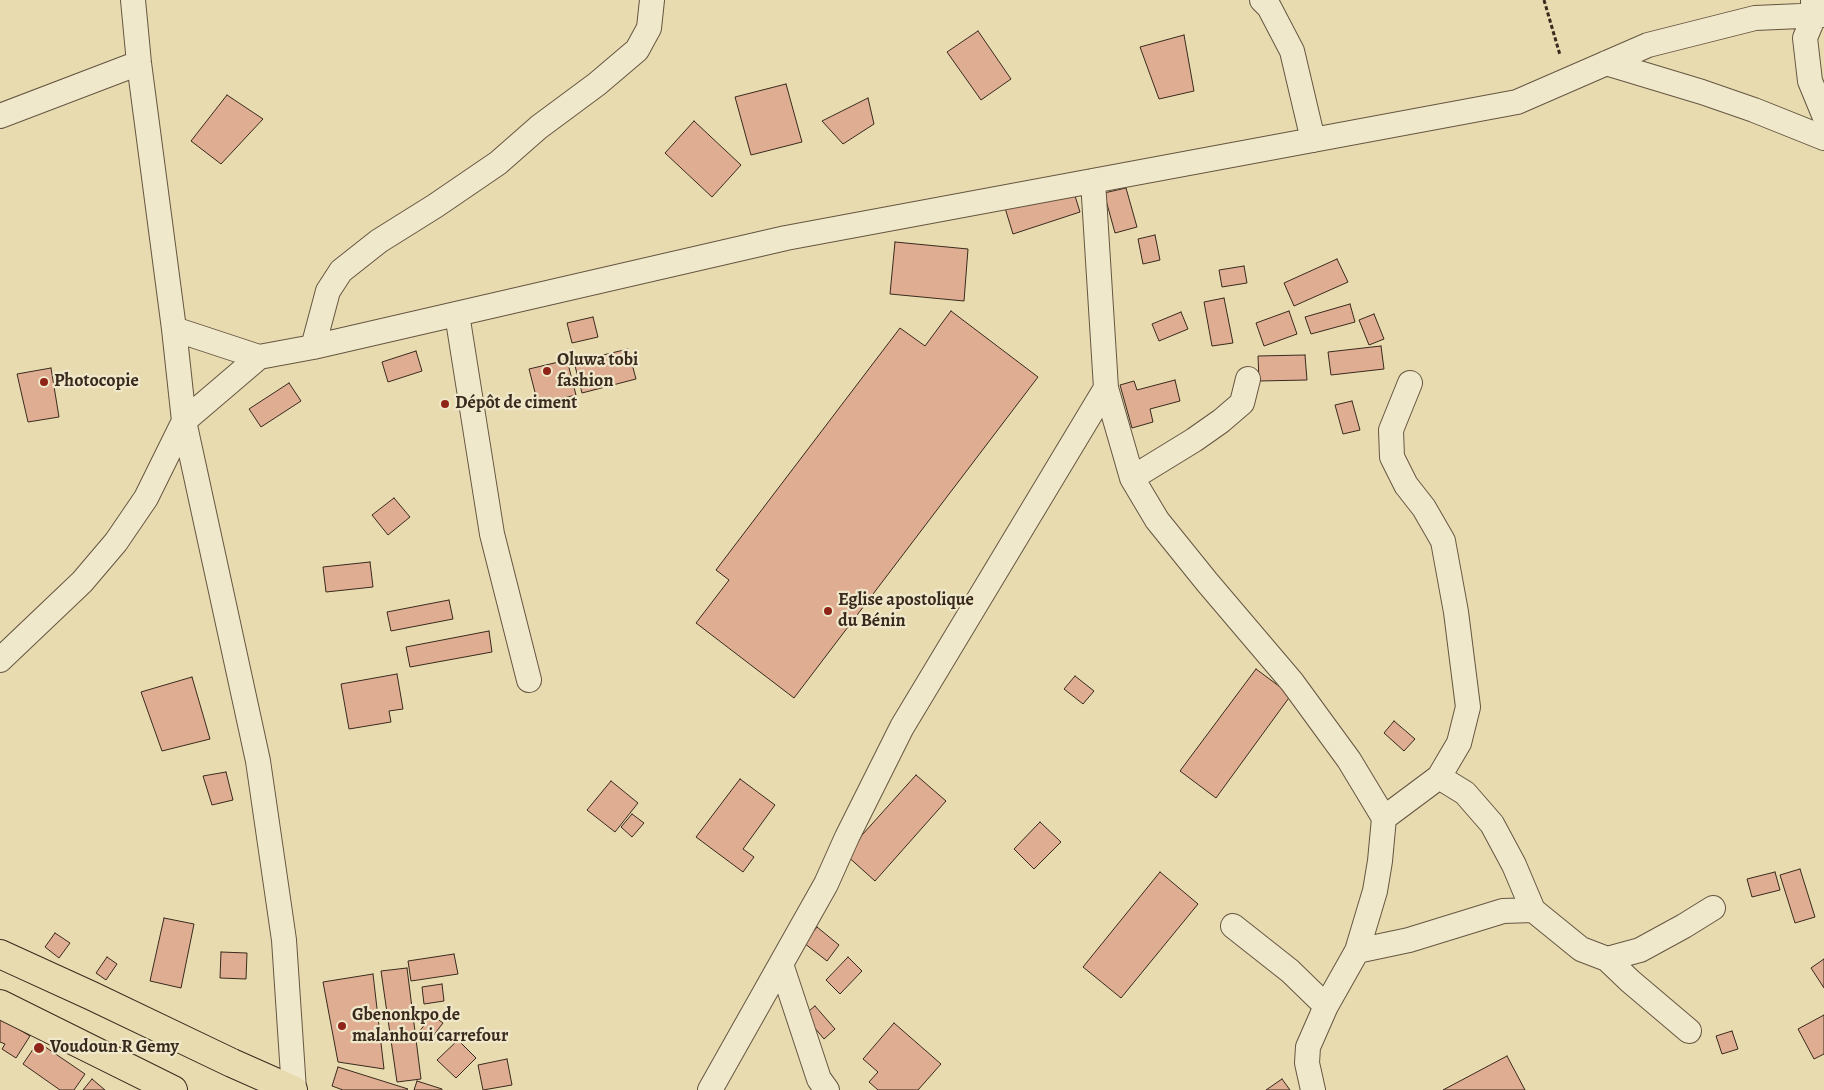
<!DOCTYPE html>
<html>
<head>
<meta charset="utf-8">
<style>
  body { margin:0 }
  canvas { display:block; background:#e8dbaf }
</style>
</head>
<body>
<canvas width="1824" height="1090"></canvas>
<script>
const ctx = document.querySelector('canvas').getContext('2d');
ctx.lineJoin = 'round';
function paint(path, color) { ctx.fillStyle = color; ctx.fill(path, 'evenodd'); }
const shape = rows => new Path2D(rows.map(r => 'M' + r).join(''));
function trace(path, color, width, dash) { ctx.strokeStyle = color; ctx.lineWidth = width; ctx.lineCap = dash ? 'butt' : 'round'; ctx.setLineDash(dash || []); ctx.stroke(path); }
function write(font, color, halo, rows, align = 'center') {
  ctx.font = font + ' Alegreya,serif'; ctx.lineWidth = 4.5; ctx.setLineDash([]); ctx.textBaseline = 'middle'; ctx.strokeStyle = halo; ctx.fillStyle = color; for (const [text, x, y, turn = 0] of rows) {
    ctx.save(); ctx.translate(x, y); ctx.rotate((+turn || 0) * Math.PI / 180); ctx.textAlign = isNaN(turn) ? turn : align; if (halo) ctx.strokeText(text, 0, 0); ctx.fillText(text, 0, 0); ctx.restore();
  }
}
const building = shape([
  [978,31,1011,79,981,100,947,52,978,31],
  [1184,35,1194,91,1159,99,1140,47,1184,35],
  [786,84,802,142,751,155,735,97,786,84],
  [227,95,263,119,221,164,191,141,227,95],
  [868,98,874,124,843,144,822,121,868,98],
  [694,121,741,165,712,197,665,153,694,121],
  [1072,186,1080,212,1013,234,1005,208,1072,186],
  [1126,188,1137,227,1115,233,1104,193,1126,188],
  [1155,235,1160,260,1143,264,1138,239,1155,235],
  [895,242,968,249,964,301,890,294,895,242],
  [1337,259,1348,282,1294,306,1284,283,1337,259],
  [1244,266,1247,283,1222,287,1219,270,1244,266],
  [1224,298,1233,343,1212,346,1204,302,1224,298],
  [1350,304,1355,322,1311,334,1305,317,1350,304],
  [951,311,1038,377,794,698,696,623,729,580,716,570,900,328,925,346,951,311],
  [1289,311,1297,334,1264,346,1256,323,1289,311],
  [1181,312,1188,329,1159,341,1152,324,1181,312],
  [1374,314,1384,339,1369,345,1359,320,1374,314],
  [593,317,598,337,572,343,567,323,593,317],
  [1381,346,1384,369,1331,375,1328,352,1381,346],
  [628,349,636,379,582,393,574,362,628,349],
  [416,351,422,371,388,382,382,362,416,351],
  [1305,355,1307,380,1259,381,1258,356,1305,355],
  [567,360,576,395,538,404,529,369,567,360],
  [51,368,59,417,28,422,17,374,51,368],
  [1175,380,1180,401,1150,409,1153,422,1132,428,1120,385,1134,381,1137,390,1175,380],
  [289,383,301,401,261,427,249,409,289,383],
  [1352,401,1360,430,1343,434,1335,405,1352,401],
  [394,498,410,517,388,535,372,515,394,498],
  [370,562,373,587,326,592,323,567,370,562],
  [449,600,453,619,391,631,387,612,449,600],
  [489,631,492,652,410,667,406,647,489,631],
  [1256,669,1291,695,1216,798,1180,771,1256,669],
  [397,674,403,709,389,711,391,722,349,729,341,684,397,674],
  [1075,676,1094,691,1083,704,1064,689,1075,676],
  [192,677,210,739,162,751,141,692,192,677],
  [1394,721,1415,739,1404,751,1384,733,1394,721],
  [226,772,233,800,212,805,203,776,226,772],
  [916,775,946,801,875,881,845,854,916,775],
  [740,779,775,805,743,849,754,857,743,872,696,837,740,779],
  [611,781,638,803,615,832,587,810,611,781],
  [632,814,644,823,632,837,621,827,632,814],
  [1040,822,1061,842,1034,869,1014,849,1040,822],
  [1800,869,1815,917,1795,923,1780,875,1800,869],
  [1160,872,1198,904,1121,998,1083,967,1160,872],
  [1775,872,1780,890,1752,897,1747,879,1775,872],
  [164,918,194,924,181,988,150,981,164,918],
  [817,927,839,945,827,961,804,943,817,927],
  [55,933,70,943,59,958,45,947,55,933],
  [221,952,247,953,246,979,220,978,221,952],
  [454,954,458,974,411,981,408,961,454,954],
  [107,957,117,964,106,980,96,973,107,957],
  [848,957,862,971,840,994,826,980,848,957],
  [1824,959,1824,988,1811,968,1824,959],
  [407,968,421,1079,397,1082,381,971,407,968],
  [373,974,384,1069,338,1062,323,982,373,974],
  [442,984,444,1001,424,1004,422,987,442,984],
  [815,1006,835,1029,824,1039,804,1015,815,1006],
  [432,1015,443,1023,430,1040,419,1032,432,1015],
  [1824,1015,1824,1054,1814,1059,1798,1029,1824,1015],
  [0,1018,30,1036,16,1058,2,1049,5,1044,0,1042,0,1018],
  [894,1023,941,1064,918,1090,878,1090,869,1082,878,1072,863,1059,894,1023],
  [1732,1031,1738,1049,1722,1054,1716,1036,1732,1031],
  [458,1040,476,1058,456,1078,437,1060,458,1040],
  [38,1042,85,1074,74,1090,60,1090,23,1064,38,1042],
  [1507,1056,1525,1090,1443,1090,1507,1056],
  [507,1059,512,1085,483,1090,478,1065,507,1059],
  [338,1067,408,1089,407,1090,343,1090,332,1086,338,1067],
  [92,1079,105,1090,83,1090,92,1079],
  [1282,1079,1290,1090,1266,1090,1282,1079],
  [417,1081,442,1089,442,1090,414,1090,417,1081]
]);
const path = shape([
  [1544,0,1560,55]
]);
const street = shape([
  [133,0,139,63,174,329,184,421,258,761,284,940,294,1090],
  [1262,0,1269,7,1292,51,1313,140],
  [1813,2,1815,14,1805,38,1810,81,1824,115],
  [1606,63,1702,92,1754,110,1824,138],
  [0,116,139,63],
  [1093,181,1106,388,1132,478,1157,520,1207,582,1292,682,1349,760,1384,818,1380,861,1375,891,1357,951,1326,1006,1308,1047,1307,1063,1313,1090],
  [457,314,492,534,529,680],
  [174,329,259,357,313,347,786,238,1517,102,1648,45,1755,18,1824,15],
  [313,347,328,291,341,271,379,241,435,206,498,163,539,127,597,84,637,50,649,28,652,0],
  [1132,478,1194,440,1221,421,1242,403,1248,379],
  [0,660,82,582,116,542,146,498,184,421,259,357],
  [1439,777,1465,793,1492,824,1514,865,1533,910],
  [1384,818,1439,777,1459,743,1468,707,1456,612,1443,541,1424,508,1406,485,1392,457,1391,430,1410,383],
  [1233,926,1290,971,1326,1006],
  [1357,951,1409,940,1503,911,1533,910,1581,949,1607,959,1640,950,1684,926,1713,908],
  [1607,959,1630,981,1689,1031],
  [781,964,819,1079,827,1090],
  [710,1090,826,884,847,837,902,727,1106,388]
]);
const primary = shape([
  [0,954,92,996,232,1063,293,1090],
  [0,1004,173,1090]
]);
const markers = [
  [547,371,5,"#8f2418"],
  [44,382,5,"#8f2418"],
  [445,404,5,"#8f2418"],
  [828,611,5,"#8f2418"],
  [342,1026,5,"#8f2418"],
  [39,1048,6,"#8f2418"]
];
const poiNames = [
  ["Oluwa tobi",557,361],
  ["fashion",557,382],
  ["Photocopie",54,382],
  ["Dépôt de ciment",455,404],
  ["Eglise apostolique",838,601],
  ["du Bénin",838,622],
  ["Gbenonkpo de",352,1016],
  ["malanhoui carrefour",352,1037],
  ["Voudoun R Gemy",50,1048]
];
paint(building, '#dfad91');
trace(building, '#392a1d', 1);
trace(street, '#655642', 26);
trace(primary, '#392a1d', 30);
trace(path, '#392a1d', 3, [4, 2.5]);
trace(street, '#f0e8cb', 24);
trace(primary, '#e8dbaf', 28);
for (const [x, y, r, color] of markers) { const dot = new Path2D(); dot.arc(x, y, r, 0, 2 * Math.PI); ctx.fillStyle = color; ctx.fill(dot); trace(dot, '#f0e8cb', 2); }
write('bold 18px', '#392a1d', '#f0e8cb', poiNames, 'left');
</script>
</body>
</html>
